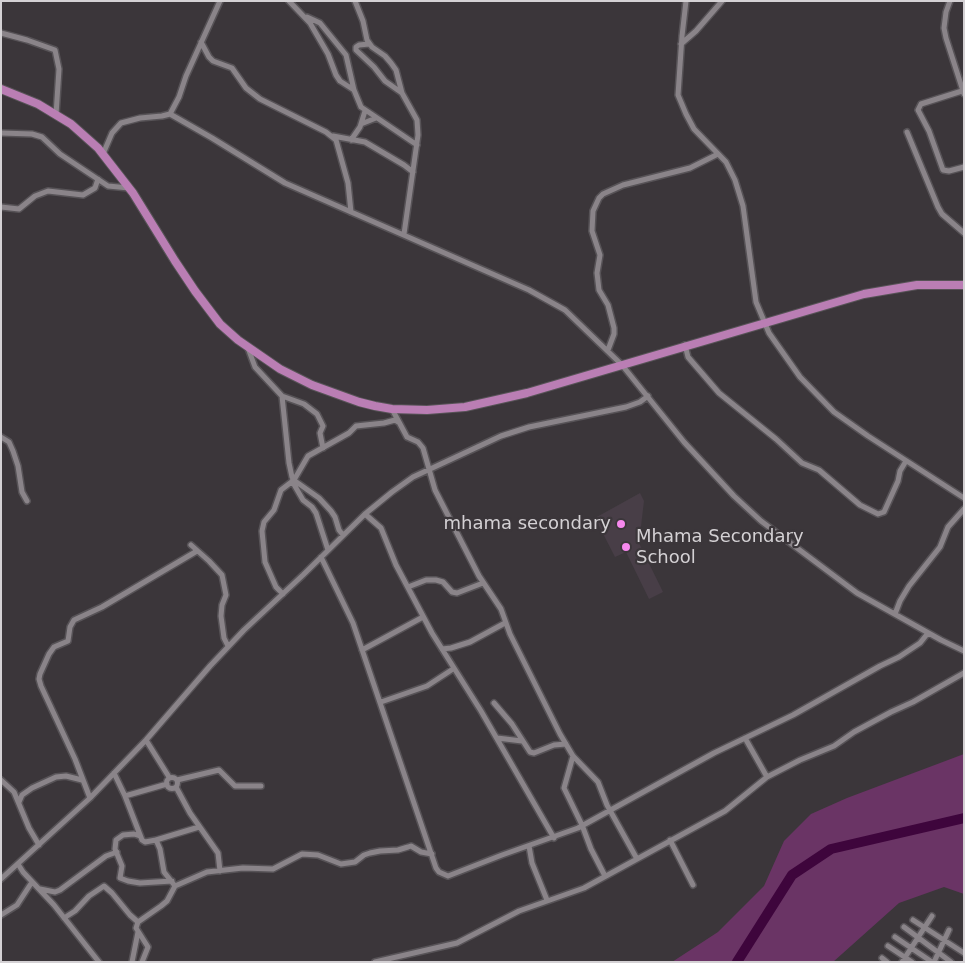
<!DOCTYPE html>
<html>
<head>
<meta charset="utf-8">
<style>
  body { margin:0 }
  #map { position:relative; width:965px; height:963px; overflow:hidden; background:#3b363a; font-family:"DejaVu Sans",sans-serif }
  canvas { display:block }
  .frame { position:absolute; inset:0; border:2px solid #d4d1d4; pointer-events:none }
</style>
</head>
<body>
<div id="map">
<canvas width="965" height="963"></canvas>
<div class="frame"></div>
</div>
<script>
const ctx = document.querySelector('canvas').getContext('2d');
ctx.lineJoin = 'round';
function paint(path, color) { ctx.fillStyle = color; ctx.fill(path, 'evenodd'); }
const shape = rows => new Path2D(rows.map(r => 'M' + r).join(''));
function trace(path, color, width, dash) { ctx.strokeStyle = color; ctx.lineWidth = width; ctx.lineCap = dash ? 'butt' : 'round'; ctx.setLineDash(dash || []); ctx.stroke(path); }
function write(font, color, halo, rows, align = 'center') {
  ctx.font = font + ' "DejaVu Sans",sans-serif'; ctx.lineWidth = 4.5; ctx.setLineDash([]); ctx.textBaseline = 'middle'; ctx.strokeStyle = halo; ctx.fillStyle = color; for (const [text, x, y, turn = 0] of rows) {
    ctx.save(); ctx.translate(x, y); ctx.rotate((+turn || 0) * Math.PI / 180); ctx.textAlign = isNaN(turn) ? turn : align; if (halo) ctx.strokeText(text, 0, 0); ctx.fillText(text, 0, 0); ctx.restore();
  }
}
const built = shape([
  [640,493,644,501,639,543,663,592,649,599,626,552,615,557,595,518]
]);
const green = shape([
  [964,754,964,894,944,887,899,903,833,962,672,962,718,932,764,886,784,841,811,814,847,798]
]);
const river = shape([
  [737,962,792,875,831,849,964,818]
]);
const minor = shape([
  [289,1,310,23,328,54,336,75,340,81,354,90,361,107,417,145],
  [355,1,363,21,367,40,372,47,385,56,391,63,396,70,402,93,417,120,418,135,404,234],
  [686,1,682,36,678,95,686,114,694,129,726,162,735,180,743,206,756,302,769,333,800,377,834,412,868,436,964,498],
  [950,1,946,12,944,28,946,38,964,94],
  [307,17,320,23,346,55,354,90],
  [1,33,27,40,55,50,59,69,56,115],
  [201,42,209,57,213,61,232,68,246,88,260,99,326,132,336,140,348,183,351,212],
  [369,44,359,45,356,47,356,50,374,67,385,81,402,93],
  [681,44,696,31,722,1],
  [962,91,921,104,918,110,929,131,943,170,949,171,964,167],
  [170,114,212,138,285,183,529,290,565,310,622,365,684,442,734,496,761,521,857,593,941,640,964,651],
  [361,124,376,118],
  [907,132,938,207,942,214,964,233],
  [1,133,32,134,42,137,60,154,108,186,129,188],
  [333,136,365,142,404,165,413,172],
  [351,140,360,127,365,111],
  [103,154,112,133,121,123,140,118,162,116,170,114,179,97,186,76,220,1],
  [1,207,19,209,35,196,48,191,83,195,95,188,98,179],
  [685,345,688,357,719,393,776,439,802,463,819,470,860,505,878,514,884,512,898,481,900,471,906,461],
  [248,348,255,367,282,396,289,463,292,477,295,481,319,498,331,511,335,517,339,530,343,535],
  [608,350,614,334,614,328,608,305,599,290,597,273,600,255,592,231,593,211,599,198,603,194,623,185,690,168,718,154],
  [282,396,304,404,317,414,323,426,320,433,323,448],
  [392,409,407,437,418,442,423,448,435,490,479,576,501,609,510,634,560,734,573,756,598,782,607,805,637,859],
  [1,437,9,442,13,451,18,466,22,492,27,501],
  [292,481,303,500,312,507,316,513,328,550],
  [365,514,381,528,396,565,432,633,481,711,554,838],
  [191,545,209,561,222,575,226,595,222,605,221,616,224,638,228,646],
  [321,557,353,623,436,868,439,872,448,876,502,855,578,828,714,753,793,715,880,666,899,657,920,643,928,633],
  [408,587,426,580,436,580,443,582,452,592,457,593,483,583],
  [283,594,276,587,265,562,262,531,264,522,274,510,281,490,294,480,308,456,349,433,356,426,384,423,395,420,398,422],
  [895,614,900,601,909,586,940,547,948,527,964,509],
  [442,649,451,648,470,642,505,623],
  [362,650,423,617],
  [381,702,427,686,453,669],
  [494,703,512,724,530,752,534,753,554,745,566,744],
  [497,738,522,741],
  [745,738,767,777],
  [146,740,169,777],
  [573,756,564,788,582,825,591,849,605,876],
  [114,773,125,796,142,840,145,842,156,840,160,849,164,872,175,886,167,901,161,906,138,922,136,928,148,947,142,962],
  '166.5 783a5.5 5.5 0 1 1 11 0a5.5 5.5 0 1 1-11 0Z',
  [1,780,14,792,29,828,39,845],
  [177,780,219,770,235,786,261,786],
  [176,787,190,813,218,853,220,871],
  [125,796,167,784],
  [90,798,75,759,41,686,39,679,40,674,49,654,54,647,68,641,70,627,74,620,102,607,197,551],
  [19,802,22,795,32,788,56,777,66,776,82,780],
  [140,836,134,834,123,835,116,840,115,849,122,866,120,878,128,881,140,883,172,881],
  [156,840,199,827],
  [670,840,693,885],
  [529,846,532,863,547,900],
  [18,864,23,872,54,905,99,962],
  [1,879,90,798,146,740,210,666,244,630,303,575,365,514,392,492,413,477,501,436,529,427,626,407,640,402,648,396],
  [175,886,207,872,243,868,273,869,302,854,318,855,341,864,355,862,364,855,370,853,380,851,398,850,408,847,411,846,421,852,432,854],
  [40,889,55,892,60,890,106,856,117,852],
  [1,915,17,905,32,882],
  [64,918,75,911,89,896,104,886,112,893,130,915,138,922],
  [913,920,964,953],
  [904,927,951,962],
  [895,937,932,962],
  [888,946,912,962],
  [882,958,887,962],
  [132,962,138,932],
  [375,962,457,943,519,911,584,888,725,811,767,777,800,760,834,746,854,732,891,712,913,702,964,673],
  [902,962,932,916],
  [934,962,949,930]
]);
const primary = shape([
  [1,89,38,104,71,124,98,148,133,193,175,261,195,291,220,324,238,340,280,369,312,385,359,402,375,406,392,409,427,410,465,407,527,393,864,294,917,285,964,285]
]);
const markers = [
  [621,524,5,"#f688ed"],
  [626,547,5,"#f688ed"]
];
const poiNames = [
  ["mhama secondary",611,524],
  ["Mhama Secondary",636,537,"left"],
  ["School",636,558,"left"]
];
paint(built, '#483e47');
paint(green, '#6a3465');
trace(river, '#3e053c', 10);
trace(minor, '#575357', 8);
trace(primary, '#575357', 10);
trace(minor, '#8a8489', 5);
trace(primary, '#ba7eb4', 8);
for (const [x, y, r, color] of markers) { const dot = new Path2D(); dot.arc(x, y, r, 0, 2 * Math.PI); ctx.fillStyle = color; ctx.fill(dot); trace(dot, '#3b363a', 2); }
write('18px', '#d4d1d4', '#3b363a', poiNames, 'right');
</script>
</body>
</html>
